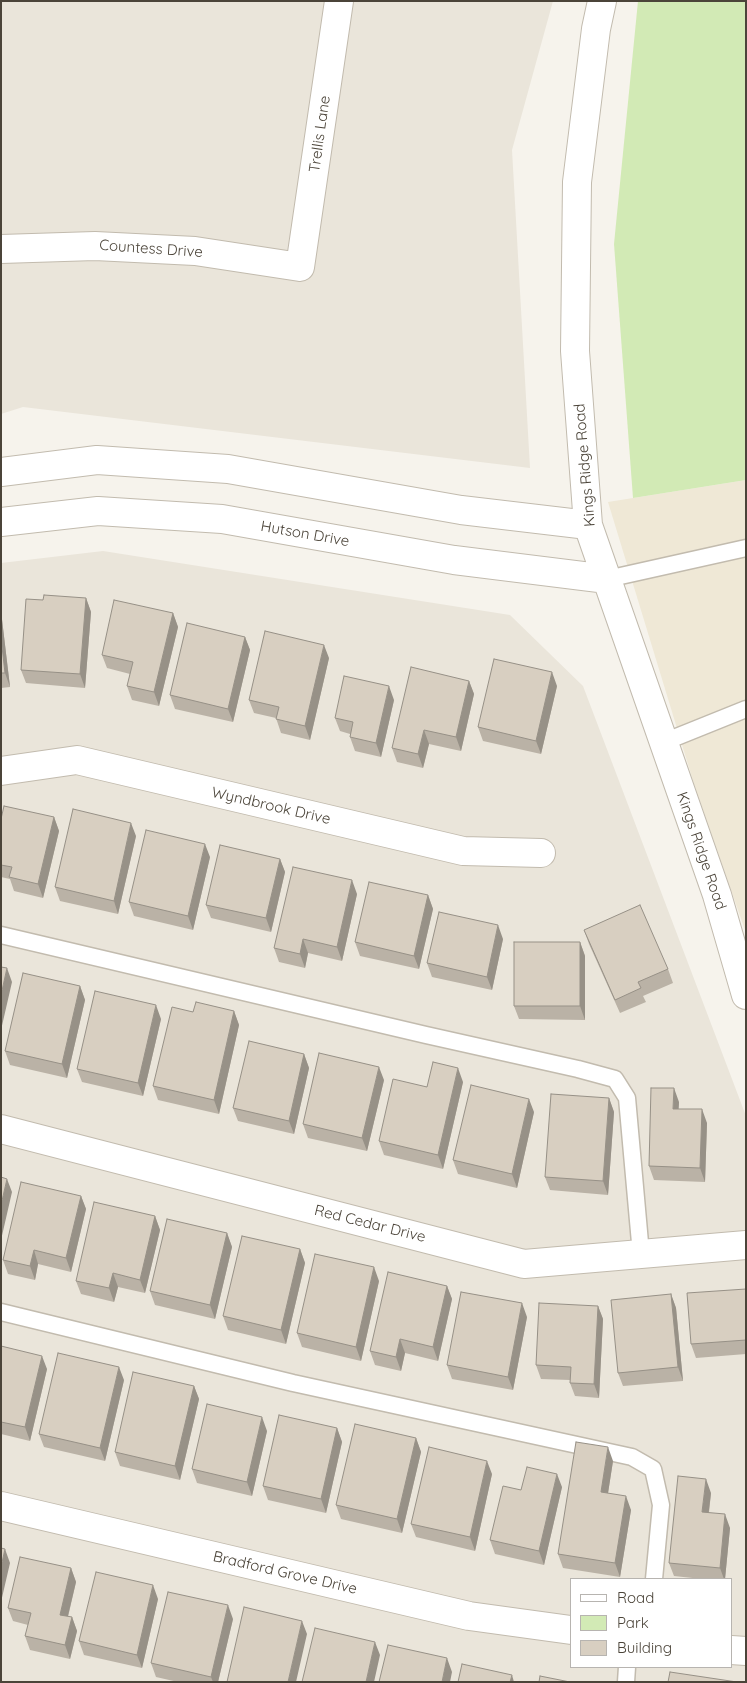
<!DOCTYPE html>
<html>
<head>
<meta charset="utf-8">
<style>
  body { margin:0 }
  #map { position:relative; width:747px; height:1683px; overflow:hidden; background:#f6f3ec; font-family:Quicksand,sans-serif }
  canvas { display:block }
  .frame { position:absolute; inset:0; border:2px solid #4b4439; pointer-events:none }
  .legend { position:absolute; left:570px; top:1578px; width:162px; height:90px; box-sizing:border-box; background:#fff; border:1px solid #b7b4b0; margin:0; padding:6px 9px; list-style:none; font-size:15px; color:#4b4439 }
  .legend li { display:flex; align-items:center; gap:10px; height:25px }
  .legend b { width:25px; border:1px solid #b7b4b0 }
</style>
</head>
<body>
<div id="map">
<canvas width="747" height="1683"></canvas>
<div class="frame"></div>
<ul class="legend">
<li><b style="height:6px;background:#fff"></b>Road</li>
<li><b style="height:14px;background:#d2eab5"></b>Park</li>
<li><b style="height:14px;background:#d8cfc1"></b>Building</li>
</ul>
</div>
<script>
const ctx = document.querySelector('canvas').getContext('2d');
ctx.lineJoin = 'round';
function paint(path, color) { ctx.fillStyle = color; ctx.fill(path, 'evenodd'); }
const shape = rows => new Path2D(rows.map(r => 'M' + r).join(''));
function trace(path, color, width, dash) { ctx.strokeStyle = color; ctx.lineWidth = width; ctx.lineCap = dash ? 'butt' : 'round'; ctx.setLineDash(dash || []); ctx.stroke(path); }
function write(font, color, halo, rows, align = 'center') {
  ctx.font = font + ' Quicksand,sans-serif'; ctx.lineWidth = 4; ctx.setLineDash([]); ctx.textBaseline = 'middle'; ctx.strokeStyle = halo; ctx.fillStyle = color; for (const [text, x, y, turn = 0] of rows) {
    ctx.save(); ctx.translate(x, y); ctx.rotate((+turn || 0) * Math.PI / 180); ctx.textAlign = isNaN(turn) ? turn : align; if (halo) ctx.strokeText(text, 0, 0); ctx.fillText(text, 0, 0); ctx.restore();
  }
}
const residential = shape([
  [1,1,553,1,512,150,530,468,23,407,1,414],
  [103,551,510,615,583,686,746,1116,746,1682,1,1682,1,563],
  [571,1579,731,1579,731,1667,571,1667]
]);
const education = shape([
  [746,480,746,933,694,784,608,502]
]);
const green = shape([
  [638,1,746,1,746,480,633,498,614,244]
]);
const service = shape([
  [607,579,746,548],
  [664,742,746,709],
  [1,935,426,1035,578,1069,615,1079,627,1098,641,1254],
  [1,1312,293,1383,632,1457,653,1469,661,1505,654,1579],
  [626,1682,627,1667]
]);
const minor = shape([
  [1,249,95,246,195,251,300,267,339,1],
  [1,771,77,760,463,851,541,853],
  [1,1129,524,1264,746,1245],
  [1,1506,469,1616,571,1630],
  [731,1650,746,1651]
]);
const tertiary = shape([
  [602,1,596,29,577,182,575,351,588,525,717,895,746,995],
  [1,472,97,460,228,469,461,510,588,525],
  [1,522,98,511,222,519,454,560,607,579]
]);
const wall = shape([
  [86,598,91,612,85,688,26,683,21,670,43,600],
  [1,611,10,687,1,688],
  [173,613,178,627,159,706,132,700,127,686,130,674,107,668,102,655],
  [245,637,250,650,233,722,175,709,170,695],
  [329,658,310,740,281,733,276,718,254,713,249,700],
  [469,681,474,694,461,751,429,744,423,768,397,762,392,748],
  [557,686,541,754,483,741,478,727],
  [394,700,381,757,355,751,350,737,350,734,340,731,335,718],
  [54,817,59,831,43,898,14,891,10,879,1,877,1,819],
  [136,836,118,914,60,901,55,887],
  [210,857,193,930,134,916,129,902],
  [280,859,285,872,271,932,211,918,206,905],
  [357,894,342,961,308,953,305,968,279,962,274,948],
  [428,895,433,909,419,969,360,956,355,942],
  [584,930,668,969,673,983,643,996,646,1002,620,1013,589,944],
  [503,939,492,990,432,977,427,963],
  [580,942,585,956,585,1020,519,1019,514,1006],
  [80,986,85,1000,67,1078,10,1065,5,1051],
  [234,1011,239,1025,219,1114,158,1100,153,1086,193,1012],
  [161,1019,143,1096,82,1082,77,1069],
  [304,1054,309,1068,294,1134,238,1121,233,1108],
  [384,1080,367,1151,308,1138,303,1124],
  [463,1082,443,1169,384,1155,379,1141,427,1087],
  [609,1098,614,1112,608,1195,550,1190,545,1177],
  [679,1102,678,1109,707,1123,705,1182,654,1180,649,1166],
  [534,1112,517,1188,458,1174,453,1160],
  [81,1196,86,1209,71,1272,38,1264,35,1280,8,1274,3,1260],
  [155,1216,160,1230,145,1293,118,1287,114,1302,81,1294,76,1281],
  [227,1233,232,1247,215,1319,155,1305,150,1291],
  [300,1249,305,1263,286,1344,228,1330,223,1316],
  [379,1281,361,1361,302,1347,297,1333],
  [447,1286,452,1299,438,1361,405,1353,401,1371,375,1365,370,1351],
  [746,1289,746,1354,696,1358,691,1344],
  [671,1294,676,1308,683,1381,623,1386,618,1373],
  [598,1306,603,1319,599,1398,575,1396,570,1383,570,1380,541,1379,536,1365],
  [527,1317,513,1390,452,1379,447,1365],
  [1,1346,47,1369,30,1441,1,1434],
  [124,1380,105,1461,44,1447,39,1434],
  [194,1386,199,1399,180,1480,120,1466,115,1452],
  [337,1428,342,1442,326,1513,268,1500,263,1486],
  [267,1431,252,1496,197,1483,192,1469],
  [416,1438,421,1452,402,1533,341,1519,336,1505],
  [613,1461,608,1493,631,1510,620,1577,563,1568,558,1554],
  [492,1474,475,1551,416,1537,411,1524],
  [562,1487,544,1565,495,1554,490,1540,521,1490],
  [711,1493,709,1513,730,1528,725,1579,702,1579,674,1576,669,1563],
  [71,1568,76,1582,68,1617,72,1617,77,1631,70,1659,30,1650,25,1636,28,1625,13,1621,8,1608],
  [158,1599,142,1668,84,1655,79,1641],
  [233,1619,218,1682,178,1682,156,1677,151,1663]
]);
const shadedWall = shape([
  [86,598,91,612,85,688,80,674],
  [1,611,10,687,5,673,1,638],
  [173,613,178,627,159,706,154,692],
  [245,637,250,650,233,722,228,709],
  [324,645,329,658,310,740,305,726],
  [552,672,557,686,541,754,536,741],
  [469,681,474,694,461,751,456,737],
  [389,686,394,700,381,757,376,743],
  [424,730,429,744,423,768,418,754],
  [54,817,59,831,43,898,38,884],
  [131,823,136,836,118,914,114,901],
  [205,844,210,857,193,930,188,916],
  [280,859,285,872,271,932,266,918],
  [352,880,357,894,342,961,337,947],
  [428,895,433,909,419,969,414,956],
  [498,925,503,939,492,990,487,977],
  [303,939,308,953,305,968,300,954],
  [580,942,585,956,585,1020,580,1006],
  [7,968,12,982,1,1030,1,995],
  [80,986,85,1000,67,1078,62,1064],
  [156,1005,161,1019,143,1096,138,1083],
  [234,1011,239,1025,219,1114,214,1100],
  [304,1054,309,1068,294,1134,289,1121],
  [379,1067,384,1080,367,1151,362,1138],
  [458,1068,463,1082,443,1169,438,1155],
  [674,1088,679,1102,678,1122,673,1109],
  [609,1098,614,1112,608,1195,603,1181],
  [529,1099,534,1112,517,1188,512,1174],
  [702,1109,707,1123,705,1182,700,1168],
  [7,1179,12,1192,1,1240,1,1205],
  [81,1196,86,1209,71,1272,66,1258],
  [155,1216,160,1230,145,1293,140,1280],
  [227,1233,232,1247,215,1319,210,1305],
  [300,1249,305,1263,286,1344,281,1330],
  [34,1250,38,1264,35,1280,30,1266],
  [374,1267,379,1281,361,1361,356,1347],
  [113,1273,118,1287,114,1302,109,1288],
  [447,1286,452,1299,438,1361,433,1347],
  [671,1294,676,1308,683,1381,678,1367],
  [522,1303,527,1317,513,1390,508,1377],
  [598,1306,603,1319,599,1398,594,1384],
  [400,1339,405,1353,401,1371,396,1357],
  [42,1356,47,1369,30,1441,25,1427],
  [119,1367,124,1380,105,1461,100,1448],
  [194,1386,199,1399,180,1480,175,1466],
  [262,1417,267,1431,252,1496,247,1482],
  [337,1428,342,1442,326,1513,321,1499],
  [416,1438,421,1452,402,1533,397,1519],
  [608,1447,613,1461,606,1506,601,1492],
  [487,1461,492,1474,475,1551,470,1537],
  [557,1474,562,1487,544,1565,539,1551],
  [706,1479,711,1493,707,1526,702,1512],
  [626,1496,631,1510,620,1577,615,1563],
  [725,1514,730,1528,725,1579,724,1579,720,1568],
  [5,1549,10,1563,1,1602,1,1567],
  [71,1568,76,1582,65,1628,60,1615],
  [153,1585,158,1599,142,1668,137,1655],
  [228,1605,233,1619,218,1682,213,1682,211,1677],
  [72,1617,77,1631,70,1659,65,1645],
  [302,1621,307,1634,296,1682,288,1682],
  [375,1642,380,1655,374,1682,366,1682],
  [447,1658,452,1672,450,1682,442,1682],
  [512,1675,514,1682,510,1682]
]);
const building = shape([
  [44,595,86,598,80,674,21,670,26,599,43,600,44,595],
  [114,600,173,613,154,692,127,686,133,662,102,655,114,600],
  [187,623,245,637,228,709,170,695,187,623],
  [265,631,324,645,305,726,276,719,279,707,249,700,265,631],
  [1,638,5,673,1,673,1,638],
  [494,659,552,672,536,741,478,727,494,659],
  [411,667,469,681,456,737,424,730,418,754,392,748,411,667],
  [344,676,389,686,376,743,350,737,353,722,335,718,344,676],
  [4,806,54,817,38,884,9,877,12,867,1,865,1,819,4,806],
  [73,809,131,823,114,901,55,887,73,809],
  [146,830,205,844,188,916,129,902,146,830],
  [220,845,280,859,266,918,206,905,220,845],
  [293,867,352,880,337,947,303,939,300,954,274,948,293,867],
  [369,882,428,895,414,956,355,942,369,882],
  [640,905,668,969,638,982,641,988,615,1000,584,930,640,905],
  [439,912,498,925,487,977,427,963,439,912],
  [514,942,580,942,580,1006,514,1006,514,942],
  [1,967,7,968,1,995,1,967],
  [23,973,80,986,62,1064,5,1051,23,973],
  [95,991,156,1005,138,1083,77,1069,95,991],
  [196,1002,234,1011,214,1100,153,1086,172,1007,193,1012,196,1002],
  [249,1041,304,1054,289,1121,233,1108,249,1041],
  [319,1053,379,1067,362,1138,303,1124,319,1053],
  [433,1062,458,1068,438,1155,379,1141,393,1079,427,1087,433,1062],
  [471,1085,529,1099,512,1174,453,1160,471,1085],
  [651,1088,674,1088,673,1109,702,1109,700,1168,649,1166,651,1088],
  [551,1094,609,1098,603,1181,545,1177,551,1094],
  [1,1177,7,1179,1,1205,1,1177],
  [21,1182,81,1196,66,1258,34,1250,30,1266,3,1260,21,1182],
  [94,1202,155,1216,140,1280,113,1273,109,1288,76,1281,94,1202],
  [167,1219,227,1233,210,1305,150,1291,167,1219],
  [242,1236,300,1249,281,1330,223,1316,242,1236],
  [315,1254,374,1267,356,1347,297,1333,315,1254],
  [388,1272,447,1286,433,1347,400,1339,396,1357,370,1351,388,1272],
  [746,1289,746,1340,691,1344,687,1293,746,1289],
  [461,1292,522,1303,508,1377,447,1365,461,1292],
  [671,1294,678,1367,618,1373,611,1300,671,1294],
  [539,1303,598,1306,594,1384,570,1383,571,1367,536,1365,539,1303],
  [1,1346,42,1356,25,1427,1,1422,1,1346],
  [58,1353,119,1367,100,1448,39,1434,58,1353],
  [133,1372,194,1386,175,1466,115,1452,133,1372],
  [207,1404,262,1417,247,1482,192,1469,207,1404],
  [279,1415,337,1428,321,1499,263,1486,279,1415],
  [355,1424,416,1438,397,1519,336,1505,355,1424],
  [576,1442,608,1447,601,1492,626,1496,615,1563,558,1554,576,1442],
  [429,1447,487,1461,470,1537,411,1524,429,1447],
  [527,1467,557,1474,539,1551,490,1540,503,1486,521,1490,527,1467],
  [678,1476,706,1479,702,1512,725,1514,720,1568,669,1563,678,1476],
  [1,1548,5,1549,1,1567,1,1548],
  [20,1557,71,1568,60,1615,72,1617,65,1645,25,1636,31,1613,8,1608,20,1557],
  [96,1572,153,1585,137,1655,79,1641,96,1572],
  [168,1592,228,1605,211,1677,151,1663,168,1592],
  [244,1607,302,1621,288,1682,227,1682,244,1607],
  [315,1628,375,1642,366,1682,302,1682,315,1628],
  [388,1645,447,1658,442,1682,379,1682,388,1645],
  [462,1664,512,1675,510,1682,458,1682,462,1664],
  [670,1672,737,1682,668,1682,670,1672],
  [540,1676,570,1682,539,1682,540,1676]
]);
const streetNames = [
  ["Trellis Lane",320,134,-82],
  ["Countess Drive",151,249,4],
  ["Kings Ridge Road",585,465,-95],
  ["Hutson Drive",305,534,10],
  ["Wyndbrook Drive",271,806,13],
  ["Kings Ridge Road",701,851,71],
  ["Red Cedar Drive",370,1224,14],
  ["Bradford Grove Drive",285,1573,13]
];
paint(residential, '#eae5da');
paint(education, '#efe8d6');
paint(green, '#d2eab5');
trace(service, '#c2bbae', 19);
trace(minor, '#c2bbae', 30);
trace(tertiary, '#c2bbae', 30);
trace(service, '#fff', 16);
trace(minor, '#fff', 28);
trace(tertiary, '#fff', 28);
paint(wall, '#bab2a6');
paint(shadedWall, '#979187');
paint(building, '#d8cfc1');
trace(building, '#979187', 1);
write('15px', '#4b4439', '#fff', streetNames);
</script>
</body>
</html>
